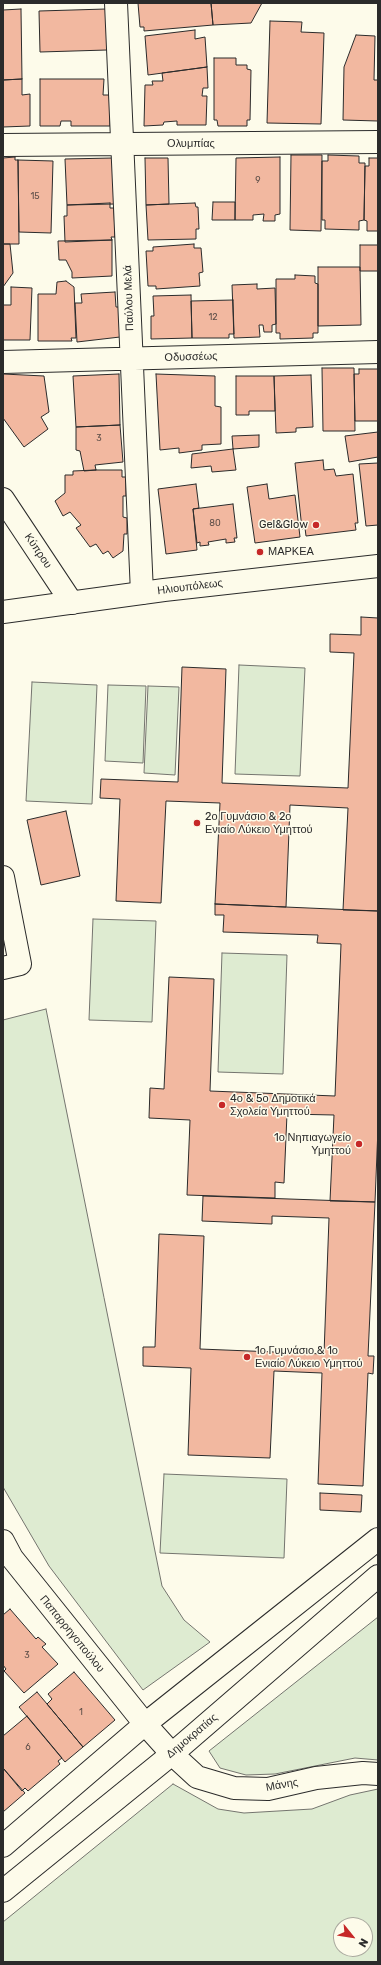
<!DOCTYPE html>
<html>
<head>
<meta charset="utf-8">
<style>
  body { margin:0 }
  #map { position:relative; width:381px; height:1965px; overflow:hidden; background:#fdfbea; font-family:Rubik,sans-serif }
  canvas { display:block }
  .frame { position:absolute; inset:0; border:4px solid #2b2b2b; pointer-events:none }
  .north { position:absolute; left:333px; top:1917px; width:40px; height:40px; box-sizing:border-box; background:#fdfbea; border:1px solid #a9a89e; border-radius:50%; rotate:120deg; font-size:11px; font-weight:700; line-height:16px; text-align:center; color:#2b2b2b }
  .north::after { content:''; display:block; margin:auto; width:14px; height:18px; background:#c62828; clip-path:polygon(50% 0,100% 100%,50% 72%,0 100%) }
</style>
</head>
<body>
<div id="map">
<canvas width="381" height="1965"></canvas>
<div class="frame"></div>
<div class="north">N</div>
</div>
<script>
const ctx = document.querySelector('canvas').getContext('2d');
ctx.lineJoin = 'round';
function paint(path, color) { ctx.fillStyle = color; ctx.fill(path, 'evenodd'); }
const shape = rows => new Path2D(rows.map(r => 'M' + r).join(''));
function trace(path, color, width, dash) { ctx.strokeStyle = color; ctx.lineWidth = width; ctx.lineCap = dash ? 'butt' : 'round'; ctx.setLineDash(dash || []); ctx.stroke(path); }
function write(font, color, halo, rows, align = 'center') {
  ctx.font = font + ' Rubik,sans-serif'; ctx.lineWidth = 3; ctx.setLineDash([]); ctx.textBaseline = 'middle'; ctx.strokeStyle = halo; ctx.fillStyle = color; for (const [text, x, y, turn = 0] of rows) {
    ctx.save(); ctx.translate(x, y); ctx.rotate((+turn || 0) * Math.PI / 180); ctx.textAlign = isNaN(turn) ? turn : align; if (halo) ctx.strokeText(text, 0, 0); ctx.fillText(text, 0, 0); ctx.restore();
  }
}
const green = shape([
  [239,665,305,668,300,776,235,774,239,665],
  [32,682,97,685,92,804,26,801,32,682],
  [108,685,146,686,143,763,105,761,108,685],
  [148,686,179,687,175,775,144,773,148,686],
  [93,919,156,921,152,1022,89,1020,93,919],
  [222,953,287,955,283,1074,218,1072,222,953],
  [46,1009,162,1586,184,1620,210,1642,143,1690,49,1566,3,1487,3,1020,46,1009],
  [164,1474,287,1479,284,1558,160,1553,164,1474],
  [378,1617,378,1760,355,1758,275,1774,246,1775,220,1768,209,1751,378,1617],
  [173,1784,218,1809,244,1813,312,1809,350,1795,378,1789,378,1962,3,1962,3,1922,173,1784],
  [341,1925,365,1925,365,1949,341,1949,341,1925]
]);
const building = shape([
  [138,3,211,3,213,25,144,31,144,27,140,27,138,3],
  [211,3,262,3,251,23,213,25,211,3],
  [21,9,22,79,3,80,3,10,21,9],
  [106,9,107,50,40,52,39,11,106,9],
  [270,21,302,22,301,32,324,33,321,124,267,123,270,21],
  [195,30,195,39,205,37,207,67,148,75,145,36,195,30],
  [356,35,375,36,374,80,378,80,378,121,343,120,344,67,356,35],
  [214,58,236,58,236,65,247,65,247,69,251,70,250,120,247,120,247,126,218,126,217,120,214,120,214,58],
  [207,67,208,88,203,88,202,96,207,96,206,125,177,125,177,121,164,122,163,125,144,126,145,85,153,85,152,81,163,81,162,73,207,67],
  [22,79,22,95,30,94,30,126,3,127,3,80,22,79],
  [40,79,104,79,103,95,110,95,110,126,71,126,71,121,61,121,60,126,40,126,40,79],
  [291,155,322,155,321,231,290,230,291,155],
  [328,155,359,156,359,163,365,163,364,220,359,221,359,230,325,229,325,220,322,220,322,161,328,161,328,155],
  [15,157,15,160,18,160,19,244,3,244,3,158,15,157],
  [280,157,280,214,275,215,275,221,263,221,264,214,253,215,253,220,235,220,236,158,280,157],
  [113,158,114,204,67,205,65,159,113,158],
  [145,158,168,158,169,204,146,205,145,158],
  [369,158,378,158,378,231,367,231,367,221,364,220,365,166,369,166,369,158],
  [18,160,53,161,51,233,19,232,18,160],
  [213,202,235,202,235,220,212,220,213,202],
  [110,203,110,208,114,208,115,237,111,237,112,240,65,242,64,216,67,216,67,205,110,203],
  [195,203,196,207,198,207,199,229,196,229,196,239,148,240,146,205,195,203],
  [112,240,112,276,72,278,72,272,66,260,59,260,58,241,112,240],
  [3,244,10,244,13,273,3,287,3,244],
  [194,244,194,248,201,248,203,272,199,273,200,286,156,289,156,286,148,286,146,251,153,251,153,247,194,244],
  [360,245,378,245,378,271,360,271,360,245],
  [318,267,360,267,361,325,318,326,318,267],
  [295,275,315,276,315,283,318,284,318,333,313,333,313,338,280,339,280,333,276,333,276,279,295,279,295,275],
  [66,281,74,287,76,338,71,338,72,341,38,341,38,294,56,294,57,282,66,281],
  [257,284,257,289,275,288,276,324,272,325,272,332,264,332,263,325,259,325,260,337,234,338,232,285,257,284],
  [11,287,32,288,30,340,3,340,3,305,11,305,11,287],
  [115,292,116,307,119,307,120,337,77,342,75,303,82,303,81,294,115,292],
  [191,295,192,338,151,339,151,316,154,316,153,296,191,295],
  [233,300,234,334,229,334,229,338,192,338,191,301,233,300],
  [322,368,354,368,355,431,323,431,322,368],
  [359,369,378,369,378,421,355,421,354,374,359,374,359,369],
  [3,374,44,376,49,412,41,417,48,429,24,447,3,418,3,374],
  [119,374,120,425,76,427,73,376,119,374],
  [156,374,215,376,215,406,221,407,221,444,202,445,202,450,179,453,179,448,160,450,156,374],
  [311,375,313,427,296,428,296,432,276,433,274,376,311,375],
  [236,376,274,376,275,411,249,411,249,415,236,415,236,376],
  [120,425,123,462,95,465,96,470,84,471,80,451,76,450,76,427,120,425],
  [378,432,378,457,349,462,345,436,378,432],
  [259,435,259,447,233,449,232,436,259,435],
  [233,449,236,470,212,472,211,466,191,468,192,454,233,449],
  [323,460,324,470,334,469,336,476,353,474,358,523,355,523,356,530,306,536,305,528,302,529,295,463,323,460],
  [378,463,378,525,366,526,359,464,378,463],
  [96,470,122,470,122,477,126,477,126,496,123,496,123,517,127,518,127,534,124,534,123,551,113,558,108,551,103,554,96,544,90,547,76,528,81,525,70,512,63,516,55,501,65,493,65,475,73,475,73,471,96,470],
  [196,484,199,508,193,509,197,550,166,554,158,489,196,484],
  [267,484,269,499,295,495,300,537,255,543,247,487,267,484],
  [233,504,237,538,234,538,235,542,226,543,226,539,208,542,209,545,200,546,200,542,197,543,193,509,233,504],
  [361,617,378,618,378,911,343,910,348,808,290,805,286,907,215,904,220,803,166,801,161,903,116,901,120,799,100,798,101,779,178,782,182,667,226,669,222,783,348,788,354,653,330,652,330,634,361,635,361,617],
  [66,811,80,876,41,885,27,820,66,811],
  [215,904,378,911,378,1128,375,1202,330,1201,334,1115,287,1114,284,1183,275,1182,275,1198,187,1195,190,1120,149,1118,150,1088,164,1089,169,977,214,979,210,1091,335,1096,341,944,317,943,318,935,223,932,224,915,215,915,215,904],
  [203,1196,375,1202,368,1356,374,1356,373,1374,368,1373,363,1486,318,1484,322,1373,274,1371,270,1458,188,1455,191,1368,143,1366,143,1347,155,1347,159,1234,204,1236,200,1349,324,1354,329,1218,272,1216,272,1224,202,1221,203,1196],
  [320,1493,362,1495,361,1512,320,1510,320,1493],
  [10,1609,36,1639,38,1637,46,1644,42,1647,58,1664,24,1693,4,1671,6,1669,3,1665,3,1615,10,1609],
  [74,1672,115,1720,83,1747,47,1704,52,1699,48,1694,74,1672],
  [37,1692,83,1747,65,1762,19,1707,37,1692],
  [27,1716,62,1758,58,1761,60,1764,28,1791,25,1788,22,1791,3,1768,3,1736,27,1716],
  [3,1768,25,1793,3,1812,3,1768]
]);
const minor = shape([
  [116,3,142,593],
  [3,145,378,142],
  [3,362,378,352],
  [3,499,72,603],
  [3,877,20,964,3,968],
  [3,1541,12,1558,145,1724,172,1754,197,1777,234,1788,268,1789,316,1778,363,1773,378,1774],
  [3,1846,145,1724,378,1539],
  [3,1891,172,1754,378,1576]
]);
const major = shape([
  [3,612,164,590,378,566]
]);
const markers = [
  [316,525,4,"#c62828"],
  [260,552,4,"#c62828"],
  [197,823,4,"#c62828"],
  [222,1105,4,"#c62828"],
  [359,1144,4,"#c62828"],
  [247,1357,4,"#c62828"]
];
const numberNames = [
  ["9",258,180],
  ["15",35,196],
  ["12",213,317],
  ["3",99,438],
  ["80",215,523],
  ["3",27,1655],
  ["1",81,1712],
  ["6",28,1747]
];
const streetNames = [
  ["Ολυμπίας",191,144],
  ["Παύλου Μελά",129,298,-92],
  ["Οδυσσέως",191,357,-2],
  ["Κύπρου",38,551,56],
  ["Ηλιουπόλεως",190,587,-7],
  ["Παπαρρηγοπούλου",72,1634,51],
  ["Δημοκρατίας",192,1736,-40],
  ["Μάνης",282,1785,-10]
];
const poiNames = [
  ["Gel&Glow",308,525,"right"],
  ["ΜΑΡΚΕΑ",268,552],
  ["2ο Γυμνάσιο & 2ο",205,817],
  ["Ενιαίο Λύκειο Υμηττού",205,830],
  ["4ο & 5ο Δημοτικά",230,1099],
  ["Σχολεία Υμηττού",230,1112],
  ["1ο Νηπιαγωγείο",351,1138,"right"],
  ["Υμηττού",351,1151,"right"],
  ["1ο Γυμνάσιο & 1ο",255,1351],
  ["Ενιαίο Λύκειο Υμηττού",255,1364]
];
paint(green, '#deebd1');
trace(green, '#74746e', 1);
paint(building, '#f2b8a0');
trace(building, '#2b2b2b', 1);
trace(minor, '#2b2b2b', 24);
trace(major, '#2b2b2b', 24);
trace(minor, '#fdfbea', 22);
trace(major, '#fdfbea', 22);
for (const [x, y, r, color] of markers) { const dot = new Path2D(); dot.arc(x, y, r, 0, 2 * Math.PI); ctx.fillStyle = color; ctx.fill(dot); trace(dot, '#fdfbea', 1.5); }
write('9px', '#5d4e48', null, numberNames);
write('11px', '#2b2b2b', '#fdfbea', streetNames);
write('11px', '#2b2b2b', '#fdfbea', poiNames, 'left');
</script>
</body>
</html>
